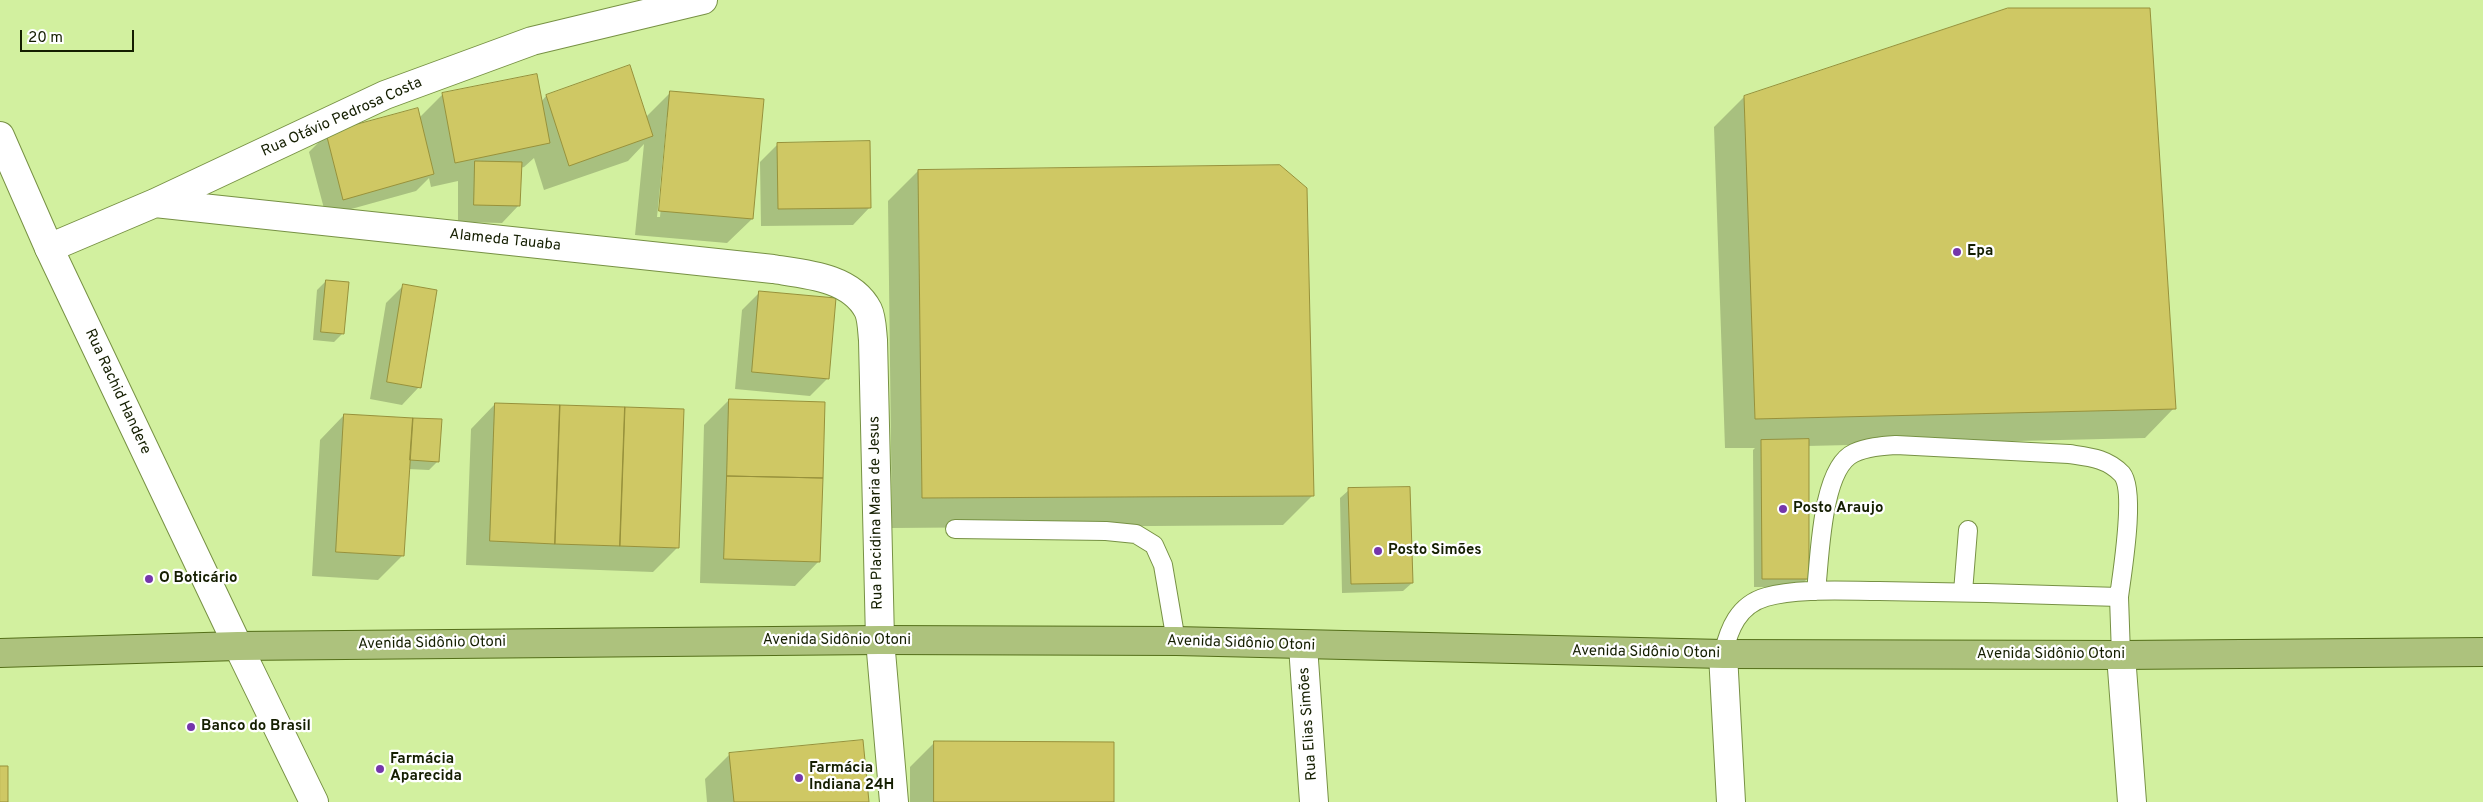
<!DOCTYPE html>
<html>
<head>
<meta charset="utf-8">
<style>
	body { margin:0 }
	#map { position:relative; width:2483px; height:802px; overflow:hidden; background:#d2f09f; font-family:Overpass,sans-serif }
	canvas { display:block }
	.scale { position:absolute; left:20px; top:30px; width:114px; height:22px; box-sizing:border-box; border:2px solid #141e00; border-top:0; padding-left:6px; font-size:15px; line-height:18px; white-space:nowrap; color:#141e00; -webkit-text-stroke:4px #fff; paint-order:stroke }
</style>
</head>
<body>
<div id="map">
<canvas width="2483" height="802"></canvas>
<div class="scale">20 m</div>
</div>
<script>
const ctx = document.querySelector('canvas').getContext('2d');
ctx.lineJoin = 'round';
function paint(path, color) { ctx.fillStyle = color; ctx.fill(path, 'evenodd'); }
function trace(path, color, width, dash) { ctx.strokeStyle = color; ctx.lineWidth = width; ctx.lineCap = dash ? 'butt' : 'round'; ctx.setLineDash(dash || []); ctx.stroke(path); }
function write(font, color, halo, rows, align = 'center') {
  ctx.font = font + ' Overpass,sans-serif'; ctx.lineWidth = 4.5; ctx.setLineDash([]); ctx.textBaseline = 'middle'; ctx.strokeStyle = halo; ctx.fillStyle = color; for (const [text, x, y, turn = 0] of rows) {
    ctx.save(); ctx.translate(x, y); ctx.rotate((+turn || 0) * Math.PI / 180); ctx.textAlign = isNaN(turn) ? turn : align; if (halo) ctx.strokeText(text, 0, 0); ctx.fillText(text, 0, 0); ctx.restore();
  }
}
paint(new Path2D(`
	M 671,92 L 752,219 L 727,243 L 635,235 L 644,144 L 628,161 L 544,190 L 534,158 L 524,167 L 520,168 L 519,205 L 502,223 L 458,222 L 458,181 L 431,187 L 429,178 L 416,191 L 326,216 L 309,152 L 327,134 L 419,118 L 442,95 L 541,102 L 546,96 L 646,117 ZM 667,117 L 669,117 L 660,217 L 657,217 Z
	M 1744,97 L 2174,408 L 2145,438 L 1807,446 L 1808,578 L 1799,587 L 1754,587 L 1753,450 L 1755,448 L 1725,448 L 1714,127 Z
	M 777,145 L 870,207 L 853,225 L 761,226 L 760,162 Z
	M 918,171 L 1313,495 L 1283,525 L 892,528 L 888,201 Z
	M 326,281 L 343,333 L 334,342 L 313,340 L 317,290 Z
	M 403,286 L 419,387 L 402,405 L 370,399 L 386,303 Z
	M 760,292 L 828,378 L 810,396 L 735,389 L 742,310 Z
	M 729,400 L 819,561 L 795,586 L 700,583 L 704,425 Z
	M 495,404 L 678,547 L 653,572 L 466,565 L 471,429 Z
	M 344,415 L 438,461 L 429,470 L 408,469 L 403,555 L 378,580 L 312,576 L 320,440 Z
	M 1349,490 L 1412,583 L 1403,591 L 1342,593 L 1340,498 Z
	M 935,742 L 1112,802 L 910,802 L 910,767 Z
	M 730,754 L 868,802 L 707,802 L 705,779 Z`), '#0003');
const building = new Path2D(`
	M 2008,8 L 2150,8 L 2176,409 L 1755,419 L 1744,96 Z
	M 630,65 L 653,136 L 569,166 L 546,95 Z
	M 537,74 L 550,143 L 455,163 L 442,93 Z
	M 670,91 L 764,99 L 753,219 L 659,211 Z
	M 418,108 L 434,174 L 343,200 L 326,133 Z
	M 870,141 L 871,208 L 778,209 L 777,143 Z
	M 475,161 L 522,162 L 520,206 L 474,205 Z
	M 1280,165 L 1307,188 L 1314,496 L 922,498 L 918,170 Z
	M 326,280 L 349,282 L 344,334 L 321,332 Z
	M 403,284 L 437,290 L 421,388 L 387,382 Z
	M 759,291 L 836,298 L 829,379 L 752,372 Z
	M 729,399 L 825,402 L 823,478 L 727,476 Z
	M 495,403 L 560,405 L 555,544 L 490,541 Z
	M 560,405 L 625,407 L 620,546 L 555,544 Z
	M 625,407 L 684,409 L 679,548 L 620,546 Z
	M 344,414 L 413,418 L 404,556 L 336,552 Z
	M 413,418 L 442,419 L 439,462 L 410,460 Z
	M 1809,439 L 1809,579 L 1762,579 L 1761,440 Z
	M 727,476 L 823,478 L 820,562 L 724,559 Z
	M 1410,487 L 1413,583 L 1351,584 L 1348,488 Z
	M 863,740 L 869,802 L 734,802 L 729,753 Z
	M 934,741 L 1114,742 L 1114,802 L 934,802 Z
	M 0,766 L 8,766 L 8,802 L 0,802 Z`);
paint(building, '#cfc864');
trace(building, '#97913b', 1);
const service = new Path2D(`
	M 955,529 L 1106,531 L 1136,534 L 1154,545 L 1163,565 L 1176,641
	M 1816,591 C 1820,558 1821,468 1854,453 C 1867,447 1882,446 1896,445 L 2069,454 C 2089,457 2107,458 2122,474 C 2136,491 2122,573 2119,597
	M 1963,592 L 1968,530
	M 1723,654 C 1729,629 1738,605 1766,597 C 1797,588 1846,591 1879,591 C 1959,592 2039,594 2119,597 L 2121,655`);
const minor = new Path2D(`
	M 155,203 L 773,269 C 805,274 851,277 868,310 C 872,318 872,331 873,340 L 880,640 L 894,802
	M 49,248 L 155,203 L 385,95 L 532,41 L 703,0
	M 238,646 L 314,802
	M 1303,646 L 1314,802
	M 2121,655 L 2132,802`);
const tertiary = new Path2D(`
	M 0,136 L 49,248 L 238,646`);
const secondary = new Path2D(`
	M 1723,654 L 1731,802`);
const primary = new Path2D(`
	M 0,653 L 238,646 L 880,640 L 1176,641 L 1723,654 L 2121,655 L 2483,652`);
trace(service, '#779144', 20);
trace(minor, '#779144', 30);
trace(tertiary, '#779144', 30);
trace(secondary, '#779144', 30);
trace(primary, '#546f19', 30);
trace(service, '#fff', 18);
trace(minor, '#fff', 28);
trace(tertiary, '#fff', 28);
trace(secondary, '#fff', 28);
trace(primary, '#adc27d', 28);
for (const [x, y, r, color] of [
	[1957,252,5,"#7536ab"],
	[1783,509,5,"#7536ab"],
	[1378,551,5,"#7536ab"],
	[149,579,5,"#7536ab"],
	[191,727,5,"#7536ab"],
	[380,769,5,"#7536ab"],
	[799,778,5,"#7536ab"]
]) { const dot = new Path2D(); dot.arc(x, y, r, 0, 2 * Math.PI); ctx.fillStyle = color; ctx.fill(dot); trace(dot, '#fff', 2); }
write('15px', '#141e00', '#fff', [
	["Rua Otávio Pedrosa Costa",342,118,-24],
	["Alameda Tauaba",505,241,6],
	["Rua Rachid Handere",117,392,65],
	["Rua Placidina Maria de Jesus",877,513,-91],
	["Avenida Sidônio Otoni",837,641],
	["Avenida Sidônio Otoni",432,644,-1],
	["Avenida Sidônio Otoni",1241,644,2],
	["Avenida Sidônio Otoni",1646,653,1],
	["Avenida Sidônio Otoni",2051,655],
	["Rua Elias Simões",1309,724,-94]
]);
write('bold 15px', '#141e00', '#fff', [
	["Epa",1967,252],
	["Posto Araujo",1793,509],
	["Posto Simões",1388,551],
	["O Boticário",159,579],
	["Banco do Brasil",201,727],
	["Farmácia",390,760],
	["Aparecida",390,777],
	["Farmácia",809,769],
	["Indiana 24H",809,786]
], 'left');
</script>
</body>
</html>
